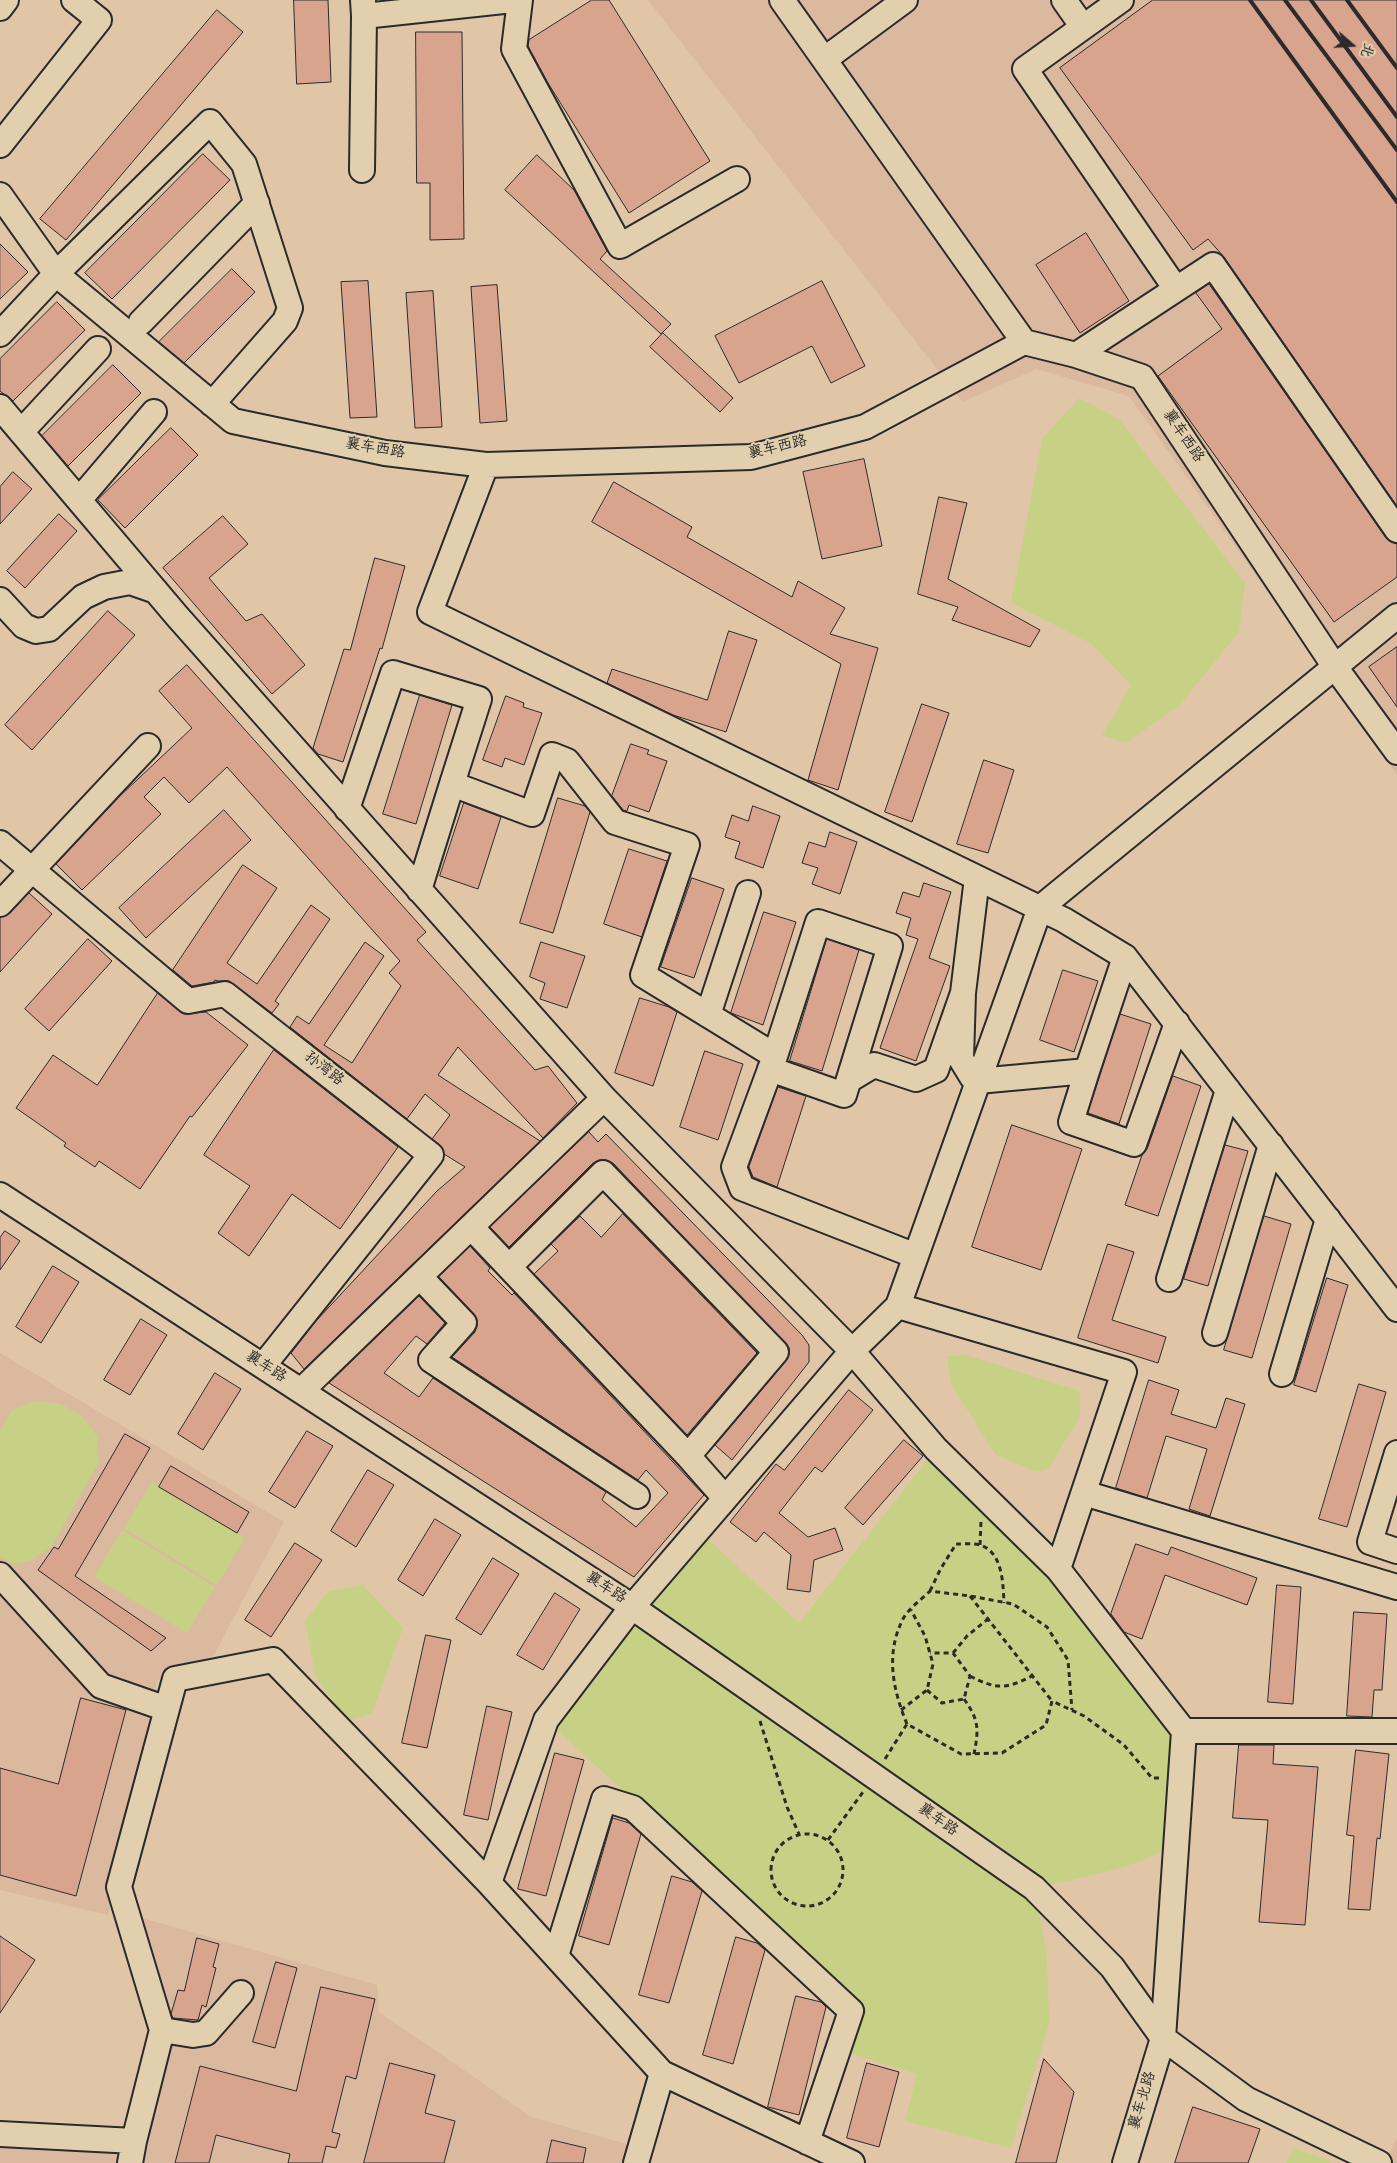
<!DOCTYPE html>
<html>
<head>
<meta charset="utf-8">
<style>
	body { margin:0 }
	#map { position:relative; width:1397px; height:2163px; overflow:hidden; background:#e0c6a7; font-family:Dekko,"LXGW WenKai TC",sans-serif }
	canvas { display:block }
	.north { position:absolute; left:1327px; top:20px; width:50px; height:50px; -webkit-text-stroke:4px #e2cfad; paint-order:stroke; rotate:109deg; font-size:14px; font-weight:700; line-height:20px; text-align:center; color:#2b2b2b }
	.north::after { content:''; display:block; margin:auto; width:18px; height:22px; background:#2b2b2b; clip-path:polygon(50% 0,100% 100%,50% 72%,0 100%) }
</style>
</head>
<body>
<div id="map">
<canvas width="1397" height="2163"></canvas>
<div class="north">北</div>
</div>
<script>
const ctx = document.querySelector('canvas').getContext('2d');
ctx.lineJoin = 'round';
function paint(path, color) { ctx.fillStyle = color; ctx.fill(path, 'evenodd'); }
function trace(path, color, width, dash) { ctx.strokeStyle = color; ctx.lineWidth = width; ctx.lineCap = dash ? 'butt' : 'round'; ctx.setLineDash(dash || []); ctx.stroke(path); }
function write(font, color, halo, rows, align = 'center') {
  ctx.font = font + ' Dekko,"LXGW WenKai TC",sans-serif'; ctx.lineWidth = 4; ctx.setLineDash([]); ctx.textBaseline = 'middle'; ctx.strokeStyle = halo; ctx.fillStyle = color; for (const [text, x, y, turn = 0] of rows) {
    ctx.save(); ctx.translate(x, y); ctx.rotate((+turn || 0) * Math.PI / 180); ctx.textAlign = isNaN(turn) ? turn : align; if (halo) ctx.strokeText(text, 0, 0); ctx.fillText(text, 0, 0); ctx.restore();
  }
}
paint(new Path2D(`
	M 648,0 L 1397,0 L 1397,775 L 1129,396 L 1036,369 L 963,402 Z
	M 0,1353 L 284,1522 L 214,1655 L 157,1681 L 108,1915 L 0,1890 Z
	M 128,1914 L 377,1985 L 379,2012 L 532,2117 L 641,2148 L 636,2163 L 0,2163 L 0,2134 L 134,2141 L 162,2030 Z
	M 1397,2139 L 1397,2163 L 1384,2163 Z`), '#dab99e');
paint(new Path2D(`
	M 1079,398 L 1119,419 L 1245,583 L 1239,632 L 1179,706 L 1126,743 L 1102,735 L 1131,685 L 1092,644 L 1011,603 L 1042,439 Z
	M 966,1355 L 1080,1391 L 1080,1416 L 1049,1468 L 1037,1472 L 995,1454 L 951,1384 L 947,1356 Z
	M 35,1401 L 61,1404 L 82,1416 L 97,1436 L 99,1462 L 52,1546 L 30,1561 L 14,1564 L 0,1557 L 0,1430 L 12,1410 Z
	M 936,1449 L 1058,1569 L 1184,1731 L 1176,1844 C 1133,1870 1083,1877 1034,1888 L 1047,1954 L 1049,2024 L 1011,2148 L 905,2121 L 917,2074 L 849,2053 L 857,2005 L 546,1720 L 698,1530 L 799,1623 Z
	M 152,1482 L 245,1538 L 217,1585 L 124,1528 Z
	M 122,1530 L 215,1587 L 187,1633 L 94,1577 Z
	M 363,1585 L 403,1628 L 372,1713 L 347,1721 L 316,1677 L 305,1620 L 329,1591 Z
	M 1294,2148 L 1328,2160 L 1332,2163 L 1286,2163 Z`), '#c6d185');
const building = new Path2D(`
	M 294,0 L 328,0 L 331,82 L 297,84 Z
	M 592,0 L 609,0 L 710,161 L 629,213 L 548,83 L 528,46 L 529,40 Z
	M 1153,0 L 1397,0 L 1397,506 L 1224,257 L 1208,239 L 1193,250 L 1060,68 Z
	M 217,10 L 243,32 L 66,240 L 40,219 Z
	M 416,32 L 462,32 L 464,239 L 430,240 L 430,183 L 417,183 Z
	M 203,154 L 230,180 L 112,299 L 85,273 Z
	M 537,155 L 574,190 L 607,251 L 600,259 L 671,324 L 661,334 L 505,190 Z
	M 1086,233 L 1129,301 L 1080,333 L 1036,265 Z
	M 0,244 L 28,272 L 0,299 Z
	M 232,269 L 255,292 L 184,363 L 159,342 Z
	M 368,281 L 377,417 L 350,418 L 341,282 Z
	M 822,281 L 865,366 L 831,383 L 812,346 L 739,383 L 715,336 Z
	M 1209,284 L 1386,538 L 1391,542 L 1397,544 L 1397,577 L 1334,622 L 1158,376 L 1222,329 L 1196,293 Z
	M 497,285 L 507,421 L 480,423 L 471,287 Z
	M 433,291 L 442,427 L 415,428 L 406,293 Z
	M 57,302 L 85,330 L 13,401 L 0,391 L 0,359 Z
	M 663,333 L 733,398 L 720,412 L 650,347 Z
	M 113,365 L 141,393 L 68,466 L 42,436 Z
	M 171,428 L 198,455 L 125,528 L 98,500 Z
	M 864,459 L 882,546 L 822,559 L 803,472 Z
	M 13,472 L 32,489 L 0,524 L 0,487 Z
	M 614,482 L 692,527 L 687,537 L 792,597 L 798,581 L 845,608 L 830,634 L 878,648 L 838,790 L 808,780 L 841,664 L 592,522 Z
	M 939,497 L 967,503 L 948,579 L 1040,630 L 1030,647 L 952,620 L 958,607 L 918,594 Z
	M 59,514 L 77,531 L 25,588 L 7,571 Z
	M 223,516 L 248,544 L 209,578 L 246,621 L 262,614 L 305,665 L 272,694 L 163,568 Z
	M 375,558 L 405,566 L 382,649 L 380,648 L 343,762 L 318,754 L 313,748 L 344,649 L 350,650 Z
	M 108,611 L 135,635 L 32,750 L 5,725 Z
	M 729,631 L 757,640 L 726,732 L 673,715 L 607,683 L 612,669 L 707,700 Z
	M 1397,647 L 1397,707 L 1369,667 Z
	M 187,665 L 426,932 L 417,940 L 535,1070 L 548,1066 L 577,1103 L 543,1138 L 458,1047 L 438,1075 L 540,1141 L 304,1369 L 291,1353 L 316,1321 L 437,1191 L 465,1167 L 444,1154 L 440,1145 L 432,1139 L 450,1115 L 425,1094 L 407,1119 L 290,1027 L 297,1016 L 309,1024 L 365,942 L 384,956 L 324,1045 L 352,1063 L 401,986 L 389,973 L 400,961 L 227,767 L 189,803 L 164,777 L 144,797 L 161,814 L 82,890 L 56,864 L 120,796 L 192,728 L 159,691 Z
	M 420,695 L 452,705 L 416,824 L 383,814 Z
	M 506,696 L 524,703 L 523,707 L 542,713 L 524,765 L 505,758 L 502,767 L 483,760 Z
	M 922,704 L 949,713 L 912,822 L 885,812 Z
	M 631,744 L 649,750 L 647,754 L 667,761 L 649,812 L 629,805 L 627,811 L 623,810 L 612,796 Z
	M 984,760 L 1014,770 L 988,853 L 957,844 Z
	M 558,798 L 585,806 L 590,812 L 553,933 L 520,923 Z
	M 464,803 L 501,817 L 478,889 L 440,876 Z
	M 753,806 L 780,816 L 763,868 L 735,858 L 740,842 L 725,837 L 732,815 L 748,821 Z
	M 224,810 L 251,840 L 146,938 L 119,908 Z
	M 830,832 L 857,842 L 840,894 L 812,884 L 818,868 L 802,863 L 809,842 L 825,847 Z
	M 629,849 L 667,861 L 642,937 L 604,924 Z
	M 243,865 L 277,888 L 227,963 L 257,984 L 311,905 L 330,919 L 275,1001 L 279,1004 L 272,1013 L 229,981 L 218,981 L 215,980 L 214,982 L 192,986 L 173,970 Z
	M 692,878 L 724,889 L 694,978 L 661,967 Z
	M 924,883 L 951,892 L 929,958 L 950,966 L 916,1061 L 880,1048 L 918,939 L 906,935 L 911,918 L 896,913 L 903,892 L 919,897 Z
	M 29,893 L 52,914 L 0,972 L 0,917 L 10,913 Z
	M 764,912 L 796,922 L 763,1025 L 731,1013 Z
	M 88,939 L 112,961 L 49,1031 L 25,1009 Z
	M 827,939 L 859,950 L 822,1071 L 790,1061 Z
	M 541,942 L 585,956 L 567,1008 L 540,999 L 545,983 L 530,977 Z
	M 1063,970 L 1098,981 L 1074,1052 L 1040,1040 Z
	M 158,993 L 184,1014 L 206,1012 L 248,1045 L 192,1117 L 190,1116 L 140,1189 L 99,1161 L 95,1167 L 64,1146 L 66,1143 L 16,1108 L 53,1055 L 97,1085 Z
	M 640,998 L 669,1007 L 677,1012 L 653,1086 L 615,1073 Z
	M 1120,1014 L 1151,1024 L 1119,1124 L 1088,1113 Z
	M 274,1050 L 398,1147 L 340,1229 L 292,1194 L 249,1256 L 218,1233 L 250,1186 L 204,1155 Z
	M 705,1051 L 743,1064 L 718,1140 L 680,1127 Z
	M 1173,1076 L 1201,1086 L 1158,1216 L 1125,1205 L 1142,1155 L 1147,1149 Z
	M 778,1087 L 806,1096 L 777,1187 L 753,1177 L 749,1167 Z
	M 1012,1125 L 1082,1149 L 1041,1270 L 972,1247 Z
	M 589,1132 L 598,1142 L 606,1134 L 802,1335 L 809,1345 L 809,1362 L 732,1460 L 715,1445 L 786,1361 L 789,1354 L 789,1348 L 613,1163 L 606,1160 L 599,1160 L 593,1163 L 509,1247 L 490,1227 Z
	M 1225,1145 L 1248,1151 L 1208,1286 L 1184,1279 Z
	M 623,1214 L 757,1353 L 687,1435 L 534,1274 L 558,1251 L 551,1244 L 580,1216 L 601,1237 Z
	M 1264,1216 L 1291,1224 L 1252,1358 L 1224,1350 Z
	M 5,1231 L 20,1241 L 0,1270 L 0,1238 Z
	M 1108,1244 L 1134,1252 L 1112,1320 L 1166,1337 L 1158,1363 L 1078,1338 Z
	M 470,1246 L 490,1268 L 488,1271 L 512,1295 L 514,1293 L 704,1495 L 634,1577 L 329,1383 L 419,1296 L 445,1323 L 427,1344 L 416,1336 L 384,1373 L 419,1397 L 433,1378 L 606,1492 L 602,1500 L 636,1527 L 668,1493 L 646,1470 L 638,1480 L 452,1357 L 475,1332 L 477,1320 L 474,1314 L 439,1277 Z
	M 53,1266 L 79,1282 L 41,1343 L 16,1327 Z
	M 1327,1278 L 1348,1285 L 1316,1392 L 1294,1385 Z
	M 141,1319 L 167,1335 L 130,1395 L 104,1380 Z
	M 215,1373 L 241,1389 L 203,1450 L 178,1434 Z
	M 1149,1380 L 1179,1390 L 1171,1414 L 1216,1428 L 1226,1398 L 1245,1404 L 1210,1516 L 1189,1509 L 1207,1449 L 1166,1436 L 1147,1498 L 1116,1488 Z
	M 1359,1384 L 1386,1392 L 1347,1527 L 1319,1519 Z
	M 849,1390 L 873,1410 L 822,1472 L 815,1467 L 779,1513 L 808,1537 L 835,1528 L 843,1550 L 814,1560 L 810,1592 L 787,1589 L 791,1555 L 764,1532 L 756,1542 L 730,1522 L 776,1464 L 784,1470 Z
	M 307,1431 L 333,1446 L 295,1508 L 269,1492 Z
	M 125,1434 L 150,1448 L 75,1576 L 166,1638 L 151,1651 L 38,1570 L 54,1547 L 58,1549 Z
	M 904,1440 L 923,1456 L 863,1525 L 845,1508 Z
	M 171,1466 L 249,1512 L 237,1533 L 159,1487 Z
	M 368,1470 L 394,1485 L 356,1547 L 331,1531 Z
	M 435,1519 L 461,1535 L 423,1596 L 398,1580 Z
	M 295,1543 L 322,1560 L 271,1637 L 245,1620 Z
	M 1136,1544 L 1168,1555 L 1171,1547 L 1257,1578 L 1247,1605 L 1165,1575 L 1142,1639 L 1124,1632 L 1111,1614 Z
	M 493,1558 L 519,1574 L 481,1635 L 456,1619 Z
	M 1277,1585 L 1301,1587 L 1293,1704 L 1268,1702 Z
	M 555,1593 L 580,1609 L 543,1670 L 517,1655 Z
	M 1354,1612 L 1387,1614 L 1382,1690 L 1374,1690 L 1372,1717 L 1347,1716 Z
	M 426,1635 L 451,1640 L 427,1748 L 402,1743 Z
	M 81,1698 L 126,1710 L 76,1896 L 0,1875 L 0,1768 L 58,1784 Z
	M 487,1706 L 512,1712 L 488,1820 L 464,1815 Z
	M 1239,1745 L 1274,1745 L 1273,1764 L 1318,1767 L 1305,1925 L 1259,1922 L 1268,1820 L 1233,1818 Z
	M 1356,1750 L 1389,1754 L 1380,1839 L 1377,1838 L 1370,1910 L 1348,1909 L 1354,1836 L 1347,1835 Z
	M 555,1753 L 584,1760 L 546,1896 L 518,1889 Z
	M 613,1818 L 629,1823 L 641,1834 L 609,1945 L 579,1936 Z
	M 672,1876 L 692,1882 L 702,1891 L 669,2003 L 639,1995 Z
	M 0,1936 L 35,1960 L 0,2013 Z
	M 736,1937 L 757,1943 L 765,1950 L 733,2064 L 703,2055 Z
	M 197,1938 L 219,1944 L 213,1967 L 216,1968 L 206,2007 L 202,2005 L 198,2020 L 173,2018 L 171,2014 L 178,1990 L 184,1991 Z
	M 276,1962 L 297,1968 L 275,2048 L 253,2042 Z
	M 321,1987 L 375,1999 L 356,2079 L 346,2076 L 332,2132 L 340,2134 L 336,2148 L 326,2146 L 322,2163 L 288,2163 L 290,2154 L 216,2135 L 209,2163 L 175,2163 L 200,2066 L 296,2091 Z
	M 796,1996 L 821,2002 L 826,2007 L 799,2115 L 768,2107 Z
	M 1044,2059 L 1074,2092 L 1056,2163 L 1016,2163 Z
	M 390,2063 L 435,2075 L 425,2113 L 455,2121 L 444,2163 L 364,2163 Z
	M 867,2063 L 899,2072 L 879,2147 L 847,2138 Z
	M 1193,2107 L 1260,2129 L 1248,2163 L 1175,2163 Z
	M 552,2140 L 586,2148 L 583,2163 L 547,2163 Z`);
paint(building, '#d9a48e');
trace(building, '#2b2b2b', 1);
const minor = new Path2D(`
	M 363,0 L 364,16 L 513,0
	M 520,0 L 514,49 L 620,246 L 737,179
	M 782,0 L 1024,342
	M 1064,0 L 1083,27
	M 1121,0 L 1025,69 L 1176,289
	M 0,8 L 6,0
	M 825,59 L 905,0
	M 0,145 L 99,20 L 74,0
	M 362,170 L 364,16
	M 0,195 L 56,274 L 233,421 L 385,453 L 486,465 L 751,457 L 865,427 L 1024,342 L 1076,355 L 1142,377 L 1335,667 L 1397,752
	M 141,322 L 257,203
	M 0,334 L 56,274 L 210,122 L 244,164 L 290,308 L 285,321 L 212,404
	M 1076,355 L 1213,265 L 1397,530
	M 0,407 L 177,616 L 604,1098 L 852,1351 L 936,1449 L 1058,1569 L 1184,1731 L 1163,2038 L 1125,2163
	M 21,432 L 98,349
	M 486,465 L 430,612 L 1064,920 L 1125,957 L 1397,1309
	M 79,500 L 154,412
	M 0,600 L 24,626 L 36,631 L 49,629 L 83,597 L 104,587 L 130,582 L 156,591
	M 347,809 L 393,673 L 479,699 L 452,784 L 532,814 L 552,755 L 567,761 L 615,822 L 687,845 L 643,975 L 775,1056 L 734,1167 L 742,1188 L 916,1256
	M 0,843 L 188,1001 L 225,994 L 431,1155 L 263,1366
	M 419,890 L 452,784
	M 0,904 L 148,746
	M 963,993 L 961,1059 L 972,1077 L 978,1081 L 1087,1071 L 1125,957
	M 708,1015 L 748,893
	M 770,1069 L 844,1095 L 890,946 L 818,922 L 775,1056
	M 1087,1071 L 1071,1122 L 1134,1144 L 1177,1023
	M 849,1080 L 874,1065 L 916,1079 L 936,1070 L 963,993 L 977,878
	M 0,1195 L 622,1600 L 1034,1888 L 1112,1967 L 1163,2038 L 1246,2099 L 1379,2163
	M 471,1227 L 688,1456 L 725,1498
	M 510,1266 L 603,1173 L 776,1352 L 688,1456
	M 420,1277 L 464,1323 L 431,1360 L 637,1496
	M 1169,1279 L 1228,1090
	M 898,1306 L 1124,1372 L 1058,1569
	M 1215,1333 L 1271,1145
	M 1282,1374 L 1328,1219
	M 301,1391 L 604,1098
	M 1397,1453 L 1370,1542 L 1397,1551
	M 1084,1493 L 1397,1587
	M 0,1575 L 101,1686 L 167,1709
	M 1184,1731 L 1397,1731
	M 556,1956 L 604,1799 L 633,1808 L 851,2011 L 807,2142
	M 162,2030 L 193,2035 L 206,2033 L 241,1993
	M 0,2134 L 134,2141 L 162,2030 L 119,1887 L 175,1679 L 273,1660 L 489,1883
	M 130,2163 L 134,2141
	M 636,2163 L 662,2073
	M 852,2163 L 662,2073 L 489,1883 L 546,1720 L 632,1607 L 852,1351 L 898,1306 L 1040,908 L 1397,616`);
trace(minor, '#2b2b2b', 28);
trace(new Path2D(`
	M 980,1545 L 981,1521
	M 930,1591 L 940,1570 L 956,1544 C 963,1544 973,1543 980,1545 C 1003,1552 1003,1584 1004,1603
	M 970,1596 L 1052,1701
	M 953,1653 L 967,1636 L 988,1619
	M 970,1676 C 997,1690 1006,1689 1032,1676
	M 927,1690 L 942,1703 L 964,1699 L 970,1676 L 953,1653 L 930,1653
	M 964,1699 C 979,1720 979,1729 974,1754
	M 901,1710 L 927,1690 L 933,1664 L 925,1636 L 911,1610
	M 760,1721 L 787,1807 L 799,1834
	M 907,1724 C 893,1690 885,1654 903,1619 C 908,1609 922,1599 930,1591 L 970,1596 L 1013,1604 L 1047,1627 L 1068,1660 L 1072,1710
	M 885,1759 L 907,1724 L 961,1754 L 1002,1753 L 1046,1725 L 1052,1701 L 1084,1716 L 1124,1745 L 1152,1778 L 1160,1778
	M771 1870a36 36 0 1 1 72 0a36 36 0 1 1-72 0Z
	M 828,1840 L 863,1792`), '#2b2b2b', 3, [5, 4]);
trace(minor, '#e2cfad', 24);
trace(new Path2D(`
	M 1250,0 L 1397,202
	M 1285,0 L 1397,150
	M 1311,0 L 1397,117
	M 1347,0 L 1397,68`), '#2b2b2b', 4);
write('15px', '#2b2b2b', '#e2cfad', [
	["襄车西路",1182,437,56],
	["襄车西路",778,449,-13],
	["襄车西路",375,450,10],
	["孙湾路",323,1070,38],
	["襄车路",265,1368,33],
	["襄车路",605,1589,33],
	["襄车路",937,1821,35],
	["襄车北路",1144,2101,-73]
]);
</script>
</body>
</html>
